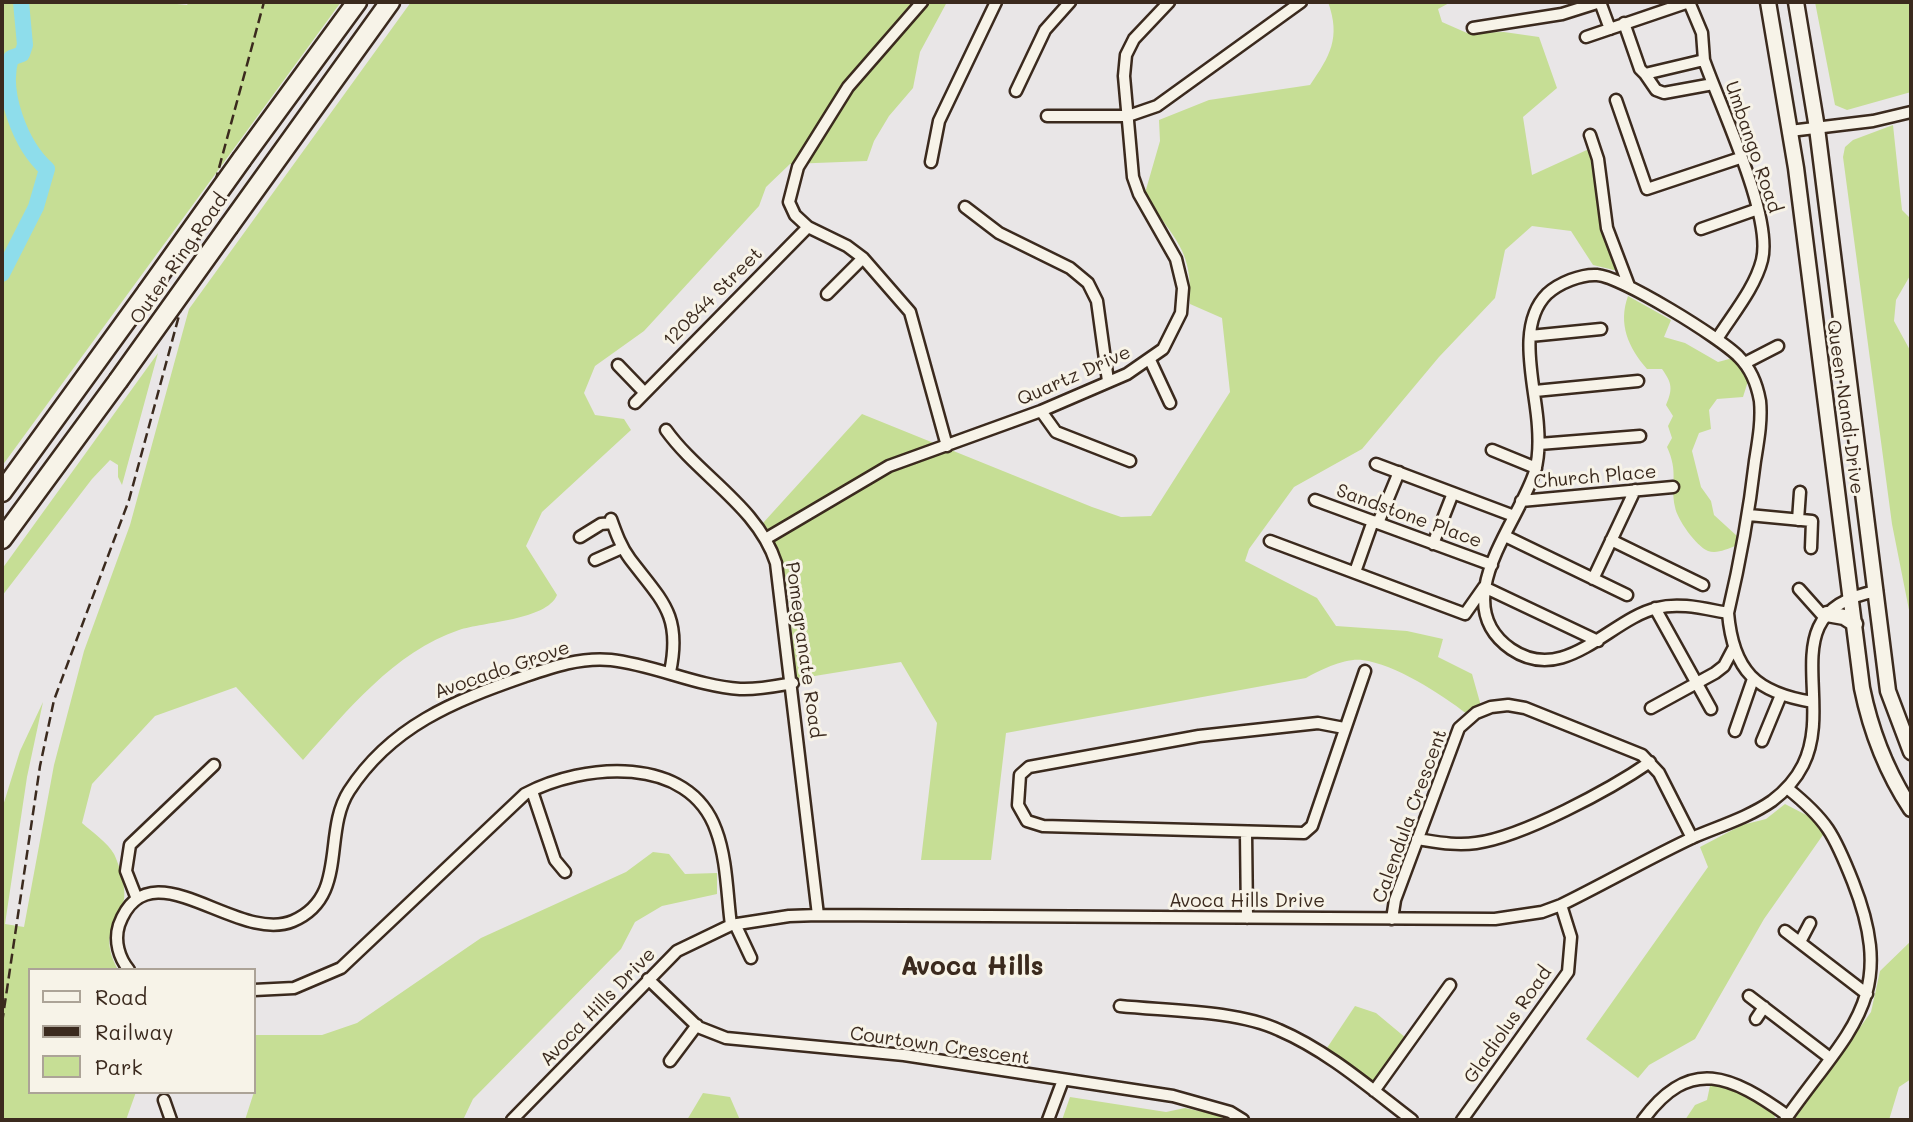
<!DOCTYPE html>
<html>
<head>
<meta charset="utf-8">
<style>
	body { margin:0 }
	#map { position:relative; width:1913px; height:1122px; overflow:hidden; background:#e9e6e7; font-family:Mali,sans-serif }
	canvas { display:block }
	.frame { position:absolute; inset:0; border:4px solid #3b2a1e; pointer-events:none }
	.legend { position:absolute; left:28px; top:968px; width:228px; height:126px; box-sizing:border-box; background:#f7f3e8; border:2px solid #aca397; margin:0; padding:9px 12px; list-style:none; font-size:21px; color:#3b2a1e }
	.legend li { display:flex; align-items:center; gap:14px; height:35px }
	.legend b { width:35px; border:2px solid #aca397 }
</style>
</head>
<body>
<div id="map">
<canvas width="1913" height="1122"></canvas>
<div class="frame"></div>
<ul class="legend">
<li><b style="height:9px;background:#f7f3e8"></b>Road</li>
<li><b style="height:9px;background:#3b2a1e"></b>Railway</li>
<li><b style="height:19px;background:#c6de95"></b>Park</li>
</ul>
</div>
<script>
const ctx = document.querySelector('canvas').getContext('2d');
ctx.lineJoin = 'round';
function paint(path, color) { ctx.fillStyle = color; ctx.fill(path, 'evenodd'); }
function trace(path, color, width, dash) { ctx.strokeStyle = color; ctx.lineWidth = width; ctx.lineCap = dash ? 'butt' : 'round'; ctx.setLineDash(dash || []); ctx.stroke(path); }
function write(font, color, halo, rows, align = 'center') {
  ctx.font = font + ' Mali,sans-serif'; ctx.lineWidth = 6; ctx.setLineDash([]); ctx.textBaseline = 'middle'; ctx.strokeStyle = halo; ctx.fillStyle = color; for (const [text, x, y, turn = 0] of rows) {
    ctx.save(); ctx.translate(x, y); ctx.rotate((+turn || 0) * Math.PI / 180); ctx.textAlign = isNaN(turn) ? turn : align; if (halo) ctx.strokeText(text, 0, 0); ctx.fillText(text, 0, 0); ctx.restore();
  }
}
paint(new Path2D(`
	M 2,2 L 157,2 L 187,5 L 189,2 L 341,2 L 2,466 Z
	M 411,2 L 947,2 L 920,52 L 913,88 L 889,116 L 874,141 L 867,161 L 790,164 L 766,187 L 759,206 L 644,331 L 595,366 L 584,393 L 595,415 L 624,419 L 631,430 L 542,512 L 526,546 L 557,595 C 547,620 483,622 459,630 C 395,651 346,712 303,760 L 236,687 L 155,716 L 92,784 L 82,823 C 92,832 108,843 114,854 C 119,864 128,892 123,903 C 111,929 102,940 118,970 L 30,970 L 30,1092 L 136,1092 L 126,1120 L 2,1120 L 2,809 L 20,751 L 43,702 L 27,777 L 5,924 L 24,927 L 54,765 L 84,651 L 130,525 L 189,309 Z
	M 1328,2 L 1451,2 L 1438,9 L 1442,22 L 1467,33 L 1504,32 L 1539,37 L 1557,88 L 1523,117 L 1532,175 L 1589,149 L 1598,173 L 1618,271 L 1593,265 L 1571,231 L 1532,226 L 1505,250 L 1495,298 L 1439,357 L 1362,449 L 1294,487 L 1249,549 L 1245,561 L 1317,598 L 1336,626 L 1407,631 L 1443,639 L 1438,657 L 1472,674 L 1481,706 L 1467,714 C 1441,694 1395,664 1362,660 C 1345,658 1320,670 1306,678 L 1006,733 L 991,860 L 921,860 L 937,723 L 901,662 L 796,679 C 791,634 792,559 763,523 L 862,414 L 1092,507 L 1121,517 L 1151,516 L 1230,392 L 1222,318 L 1190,304 C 1193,245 1171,239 1145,193 L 1160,141 L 1159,120 L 1209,100 L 1310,85 C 1330,56 1341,38 1328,2 Z
	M 1815,2 L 1911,2 L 1911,92 L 1847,110 L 1835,105 Z
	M 1893,125 L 1902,210 L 1911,219 L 1911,274 L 1896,300 L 1894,321 L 1911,352 L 1911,620 L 1892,524 L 1843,157 L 1845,147 L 1853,140 Z
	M 1628,296 L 1671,320 L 1664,337 L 1685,343 L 1718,362 L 1733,358 L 1749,378 L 1743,397 L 1717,399 L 1709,410 L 1711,429 L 1699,433 L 1692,451 L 1701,487 L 1711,501 L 1714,515 L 1737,536 L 1735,546 C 1727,549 1717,554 1708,551 C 1696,546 1677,519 1675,507 C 1670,483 1679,473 1667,447 L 1672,438 L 1668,426 L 1673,416 L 1666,405 C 1673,389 1672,383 1662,369 L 1647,369 C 1628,347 1618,324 1628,296 Z
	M 158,353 L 122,485 L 118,477 L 118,465 L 110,460 L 92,479 L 2,596 L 2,569 Z
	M 1785,804 L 1814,819 L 1825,832 L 1764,919 L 1695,1039 L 1649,1065 L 1638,1078 L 1586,1039 L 1708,867 L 1700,847 L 1742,825 L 1766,819 Z
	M 653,852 L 669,854 L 685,874 L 717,873 L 717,894 L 662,906 L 635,922 L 621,949 L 473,1099 L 463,1120 L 245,1120 L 254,1092 L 254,1035 L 322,1035 L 357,1023 L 481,938 L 626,872 Z
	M 1911,941 L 1911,1079 L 1899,1087 L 1889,1120 L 1794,1120 L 1871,1012 L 1880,971 Z
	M 1355,1006 L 1376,1013 L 1406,1038 L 1378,1078 L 1371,1081 L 1364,1080 L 1325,1051 Z
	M 1711,1081 L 1729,1084 L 1774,1110 L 1775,1119 L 1685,1120 L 1695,1105 L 1707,1100 Z
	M 703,1093 L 730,1097 L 740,1120 L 687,1120 Z
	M 1070,1097 L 1166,1112 L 1185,1108 L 1218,1115 L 1226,1120 L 1062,1120 Z`), '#c6de95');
trace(new Path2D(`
	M 2,274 L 36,207 L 47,169 C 21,146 0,92 11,58 L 22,54 L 25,45 L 21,2`), '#8eddeb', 16);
const minor = new Path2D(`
	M 922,2 L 848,87 L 798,167 L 789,202 L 795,215 L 808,227 L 847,246 L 863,258 L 910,312 L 947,446
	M 1600,2 L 1610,29
	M 1689,2 L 1702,33 L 1704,60 C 1720,106 1773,216 1762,260 C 1755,288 1732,315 1717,339
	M 1624,23 L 1640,69 L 1645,74 L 1704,60
	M 1473,28 L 1562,14 L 1600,2
	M 1586,37 L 1689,2
	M 1645,74 L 1656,90 L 1664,93 L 1713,84
	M 1016,91 L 1045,30 L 1070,2
	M 1616,100 L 1647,189 L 1740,158
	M 1047,116 L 1128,116 L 1157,106 L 1301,2
	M 1790,131 L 1873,121 L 1911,112
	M 1590,135 L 1598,159 L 1607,228 L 1629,286
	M 931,162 L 939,121 L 996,2
	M 965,207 L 999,233 L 1070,268 L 1088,283 L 1097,301 L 1108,381
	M 1701,229 L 1758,209
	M 827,294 L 863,258
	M 1530,336 L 1601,329
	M 1150,360 L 1170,403
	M 1745,363 L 1778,346
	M 618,365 L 644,392
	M 1535,391 L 1638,381
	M 635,403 L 808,227
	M 1041,411 L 1056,432 L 1130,461
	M 666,430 C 699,476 758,507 776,563 L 818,915
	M 1539,444 L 1640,436
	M 1492,450 L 1536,468
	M 1376,464 L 1514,516
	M 1315,500 L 1492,565
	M 1521,501 L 1673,487
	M 1749,515 L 1812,521 L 1811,548
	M 611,519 C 616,533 621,547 630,559 C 662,601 682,615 670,672
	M 1798,520 L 1800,492
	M 1378,523 L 1399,472
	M 1505,536 L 1627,595
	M 580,537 L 601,524 L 612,523
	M 767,538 L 889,466 L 1041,411 L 1127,374 L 1163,349 L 1181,313 L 1183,288 L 1176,259 L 1139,194 L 1133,177 L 1124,76 L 1126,55 L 1134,39 L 1169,2
	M 1611,540 L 1703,585
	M 1270,541 L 1465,614 L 1484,587 L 1598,641
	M 1433,544 L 1453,493
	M 595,560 L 622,548
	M 1355,572 L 1373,521
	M 1593,579 L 1635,490
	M 1799,589 L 1824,617
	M 1655,608 L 1711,709
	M 1728,613 C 1740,562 1749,513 1755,461 C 1758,442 1762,421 1760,401 C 1757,384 1751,369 1739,357 C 1721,338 1622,277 1597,275 C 1581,274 1559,283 1547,294 C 1515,326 1536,387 1538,427 C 1539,441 1539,457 1535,471 C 1519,523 1445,603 1511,649 C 1565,686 1610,619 1657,608 C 1680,602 1705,609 1728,613 C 1733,671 1756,693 1813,702
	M 1651,708 L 1715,673 L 1724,666 L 1733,649
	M 1344,728 L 1318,723 L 1199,736 L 1029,767 L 1020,775 L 1018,805 L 1027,821 L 1043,826 L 1304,833 L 1312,826 L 1365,671
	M 1735,731 L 1753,679
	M 1762,741 L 1781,695
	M 532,791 L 555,860 L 565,872
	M 1246,833 L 1247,918
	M 1417,839 C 1437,842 1456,846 1476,843 C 1522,837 1611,789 1650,762
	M 137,899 L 126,871 L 130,845 L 214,765
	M 1392,919 L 1395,900 L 1459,728 L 1476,713 L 1491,707 L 1508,705 L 1525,708 L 1642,755 L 1659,773 L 1692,838
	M 735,924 L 751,958
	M 1785,931 L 1867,994
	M 1800,942 L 1810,923
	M 129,970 C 119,958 114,941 119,925 C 149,843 237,945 293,921 C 349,897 322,833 349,791 C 391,726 454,701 523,677 C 552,667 580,657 611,660 C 655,665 696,686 740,689 C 757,690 776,686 793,683
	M 648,979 L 698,1027 L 726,1038 L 904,1055 L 1173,1096 L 1230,1112 L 1243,1120
	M 254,990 L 294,988 L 341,968 L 525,794 C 583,763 689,754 716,830 C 727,859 727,895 731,925
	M 1749,996 L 1830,1058
	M 1120,1006 C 1168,1011 1236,1010 1279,1030 C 1328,1051 1370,1088 1412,1120
	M 1756,1019 L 1764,1007
	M 670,1061 L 697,1025
	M 1374,1091 L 1450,985
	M 164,1100 L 171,1120
	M 512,1120 L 677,951 L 731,925 L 789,916 L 818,915 L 1495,919 L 1542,912 L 1561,905 C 1606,883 1649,858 1694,837 C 1720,826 1749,817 1772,801 C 1784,792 1796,779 1803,765 C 1836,699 1770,610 1877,591
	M 1048,1120 L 1063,1080
	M 1462,1120 L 1568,972 L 1571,937 L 1561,905
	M 1643,1120 C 1690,1055 1732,1076 1788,1116
	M 1785,1120 C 1848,1030 1899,999 1853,882 C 1834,834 1827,820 1787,788`);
const secondary = new Path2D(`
	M 1768,2 L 1796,168 L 1862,688 C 1871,732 1886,771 1911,809
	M 1796,2 L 1817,128 L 1888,691 L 1911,752
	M 1827,614 L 1844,617 L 1855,624`);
const motorway = new Path2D(`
	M 242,159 L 357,2
	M 229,226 L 390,2
	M 2,492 L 147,292
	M 2,539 L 118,381`);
trace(minor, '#3b2a1e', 15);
trace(secondary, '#3b2a1e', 19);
trace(motorway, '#3b2a1e', 23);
trace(minor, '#f7f3e8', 10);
trace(secondary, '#f7f3e8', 14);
trace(motorway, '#f7f3e8', 18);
trace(new Path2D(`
	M 2,1023 L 40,766 L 54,700 L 129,500 L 264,2`), '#3b2a1e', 2.5, [10, 5]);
const motorwayBridge = new Path2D(`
	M 147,292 L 242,159
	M 118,381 L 229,226`);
trace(motorwayBridge, '#3b2a1e', 23, []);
trace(motorwayBridge, '#f7f3e8', 18);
write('19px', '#3b2a1e', '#f7f3e8', [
	["Umbango Road",1753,147,71],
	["Outer Ring Road",179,259,-55],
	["120844 Street",713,297,-45],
	["Quartz Drive",1074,376,-24],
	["Queen Nandi Drive",1845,407,82],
	["Church Place",1595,477,-5],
	["Sandstone Place",1409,516,20],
	["Pomegranate Road",804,650,82],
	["Avocado Grove",502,670,-19],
	["Calendula Crescent",1410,816,-70],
	["Avoca Hills Drive",1247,901],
	["Avoca Hills Drive",598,1007,-46],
	["Gladiolus Road",1508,1025,-55],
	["Courtown Crescent",940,1046,8]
]);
write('bold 26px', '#3b2a1e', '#f7f3e8', [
	["Avoca Hills",972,967]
]);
</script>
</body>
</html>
